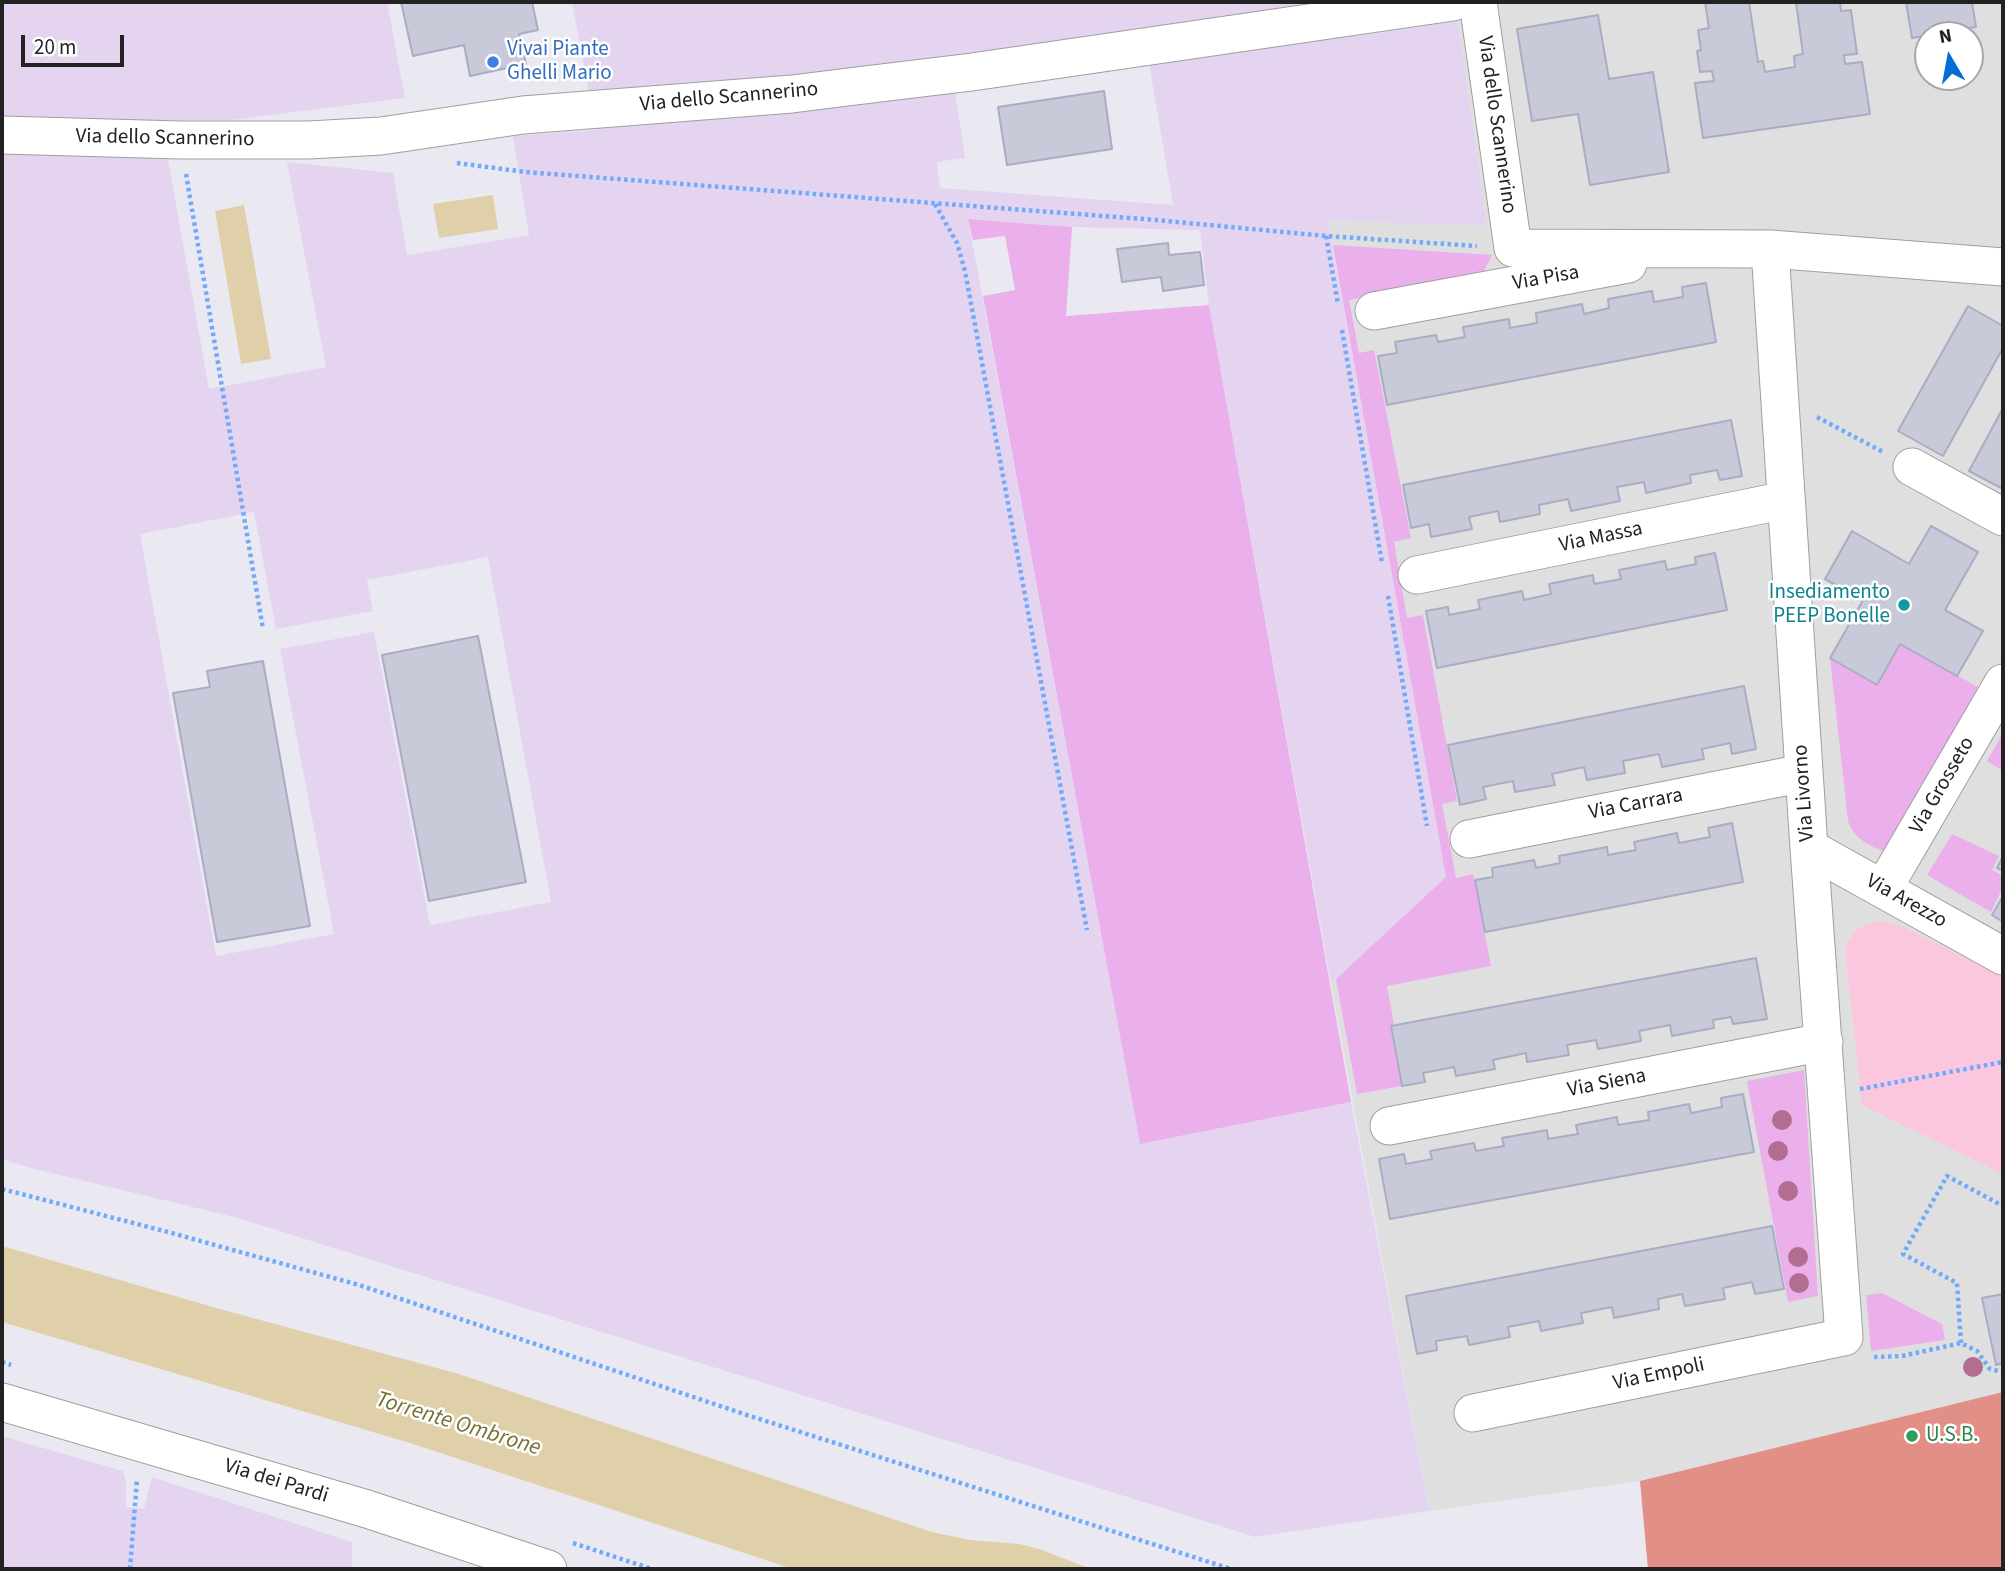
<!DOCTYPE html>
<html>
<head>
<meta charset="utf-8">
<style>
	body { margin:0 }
	#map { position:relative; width:2005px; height:1571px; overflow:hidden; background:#eae9f2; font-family:"Source Sans 3",sans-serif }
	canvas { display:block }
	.frame { position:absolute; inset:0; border:4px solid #222; pointer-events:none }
	.north { position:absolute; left:1914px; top:21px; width:70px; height:70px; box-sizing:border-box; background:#fff; border:2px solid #a7a7a7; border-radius:50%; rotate:350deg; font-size:19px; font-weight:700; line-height:28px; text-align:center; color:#222 }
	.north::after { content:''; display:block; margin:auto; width:24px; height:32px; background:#006ed4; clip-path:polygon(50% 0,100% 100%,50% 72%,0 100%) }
	.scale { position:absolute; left:21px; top:35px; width:103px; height:32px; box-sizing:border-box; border:4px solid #222; border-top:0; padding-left:9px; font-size:21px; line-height:24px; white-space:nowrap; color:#222; -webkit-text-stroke:5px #fff; paint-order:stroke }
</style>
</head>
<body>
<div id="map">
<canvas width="2005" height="1571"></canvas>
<div class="frame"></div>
<div class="north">N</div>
<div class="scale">20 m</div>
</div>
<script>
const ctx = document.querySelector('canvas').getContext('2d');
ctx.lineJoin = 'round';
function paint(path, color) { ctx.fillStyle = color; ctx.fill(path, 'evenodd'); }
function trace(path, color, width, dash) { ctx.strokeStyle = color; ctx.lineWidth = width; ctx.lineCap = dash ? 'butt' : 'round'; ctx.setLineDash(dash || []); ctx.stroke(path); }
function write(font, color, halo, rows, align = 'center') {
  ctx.font = font + ' "Source Sans 3",sans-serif'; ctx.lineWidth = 5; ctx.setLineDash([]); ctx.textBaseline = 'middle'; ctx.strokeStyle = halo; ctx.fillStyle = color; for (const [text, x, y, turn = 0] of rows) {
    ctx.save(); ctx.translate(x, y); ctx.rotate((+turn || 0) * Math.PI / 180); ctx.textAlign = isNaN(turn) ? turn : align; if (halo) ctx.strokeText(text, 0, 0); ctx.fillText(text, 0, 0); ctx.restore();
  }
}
paint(new Path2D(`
	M 1498,2 L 2003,2 L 2003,1392 L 1640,1481 L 1429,1511 L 1331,984 L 1446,877 L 1328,219 L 1487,226 L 1458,21 L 1500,14 ZM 1928,35 L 1970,35 L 1970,77 L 1928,77 Z`), '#dfdfe0');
paint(new Path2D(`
	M 2,2 L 387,2 L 405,98 L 231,120 L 161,120 L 209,389 L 326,367 L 287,162 L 393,173 L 407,255 L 529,235 L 513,136 L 596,130 L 572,2 L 1352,2 L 1358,36 L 1458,21 L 1487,226 L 1328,220 L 1446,877 L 1331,984 L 1209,305 L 1200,230 L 1072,227 L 968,219 L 1140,1144 L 1351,1102 L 1429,1511 L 1255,1537 L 238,1218 L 27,1167 L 2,1159 ZM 1143,28 L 1173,205 L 940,188 L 937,162 L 965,158 L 950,58 ZM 254,512 L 276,629 L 373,611 L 367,580 L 488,557 L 551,902 L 430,925 L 374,632 L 280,649 L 334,934 L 216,956 L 140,534 Z
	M 2,1436 L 123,1471 L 126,1482 L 126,1507 L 144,1509 L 152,1477 L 352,1542 L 352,1569 L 2,1569 Z`), '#e4d4f0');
paint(new Path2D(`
	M 968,219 L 1072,227 L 1066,316 L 1209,305 L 1351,1102 L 1140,1144 L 983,296 L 1015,290 L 1005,236 L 973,240 Z
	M 1333,245 L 1492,255 L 1483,273 L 1349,300 L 1359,353 L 1374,350 L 1411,538 L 1394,542 L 1407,618 L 1423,615 L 1457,801 L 1442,804 L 1456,878 L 1473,874 L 1491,966 L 1387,986 L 1394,1024 L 1390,1026 L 1401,1086 L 1357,1094 L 1336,979 L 1446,877 Z
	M 1900,644 L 1980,688 L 1886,852 C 1869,846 1854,839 1848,821 L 1830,658 L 1877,685 Z
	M 2003,733 L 2003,771 L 1987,761 Z
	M 1952,834 L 1999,856 L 1992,870 L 2003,876 L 2003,887 L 1991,912 L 1927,875 Z
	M 1804,1070 L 1818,1296 L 1788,1302 L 1747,1081 Z
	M 1882,1293 L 1942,1324 L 1945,1340 L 1871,1351 L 1866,1295 Z`), '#ebafec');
paint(new Path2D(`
	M 1877,921 L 1901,926 L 2003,976 L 2003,1174 L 1862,1105 L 1845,949 C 1851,932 1860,926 1877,921 Z`), '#fbc7de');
paint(new Path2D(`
	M 2003,1392 L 2003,1569 L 1648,1569 L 1640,1481 Z`), '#e18f87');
paint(new Path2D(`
	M 493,195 L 498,229 L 439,238 L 433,204 Z
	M 244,205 L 271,359 L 241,364 L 215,211 Z
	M 2,1246 L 220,1309 L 459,1374 L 932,1532 L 970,1540 L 1020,1544 L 1042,1550 L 1091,1569 L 793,1569 L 410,1443 L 2,1322 Z`), '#e0d0a9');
const building = new Path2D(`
	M 401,2 L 532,2 L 538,30 L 519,34 L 526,64 L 470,76 L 464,45 L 413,56 Z
	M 1705,2 L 1749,2 L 1758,62 L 1763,61 L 1765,72 L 1795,67 L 1794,56 L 1803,54 L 1796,2 L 1840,2 L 1841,11 L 1851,10 L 1857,54 L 1844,55 L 1845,64 L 1862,62 L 1870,114 L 1703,138 L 1695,83 L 1714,81 L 1712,71 L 1700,72 L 1697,51 L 1701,50 L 1698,30 L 1709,28 Z
	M 1906,2 L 1972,2 L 1976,27 L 1912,38 Z
	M 1598,15 L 1609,79 L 1653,72 L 1669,172 L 1590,185 L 1578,114 L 1532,121 L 1517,29 Z
	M 1104,91 L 1112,149 L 1007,165 L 998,107 Z
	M 1168,243 L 1169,255 L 1200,252 L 1204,285 L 1163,291 L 1161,277 L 1122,282 L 1117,249 Z
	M 1706,283 L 1716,342 L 1387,405 L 1378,356 L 1397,353 L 1395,342 L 1436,335 L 1438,342 L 1465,337 L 1463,327 L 1509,319 L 1510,328 L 1537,323 L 1536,313 L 1582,304 L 1584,314 L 1609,308 L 1608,299 L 1652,291 L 1654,302 L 1683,297 L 1682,287 Z
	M 1968,306 L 2003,326 L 2003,348 L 1943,456 L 1898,431 Z
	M 2003,408 L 2003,489 L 1969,471 Z
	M 1731,420 L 1742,476 L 1720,480 L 1717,470 L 1690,475 L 1691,483 L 1646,493 L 1644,482 L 1617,487 L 1620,501 L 1571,511 L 1568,499 L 1539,505 L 1540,514 L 1500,522 L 1498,511 L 1469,517 L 1472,529 L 1431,537 L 1429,524 L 1411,528 L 1403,485 Z
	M 1931,526 L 1978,552 L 1945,610 L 1983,631 L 1957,676 L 1900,644 L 1877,685 L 1830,658 L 1863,600 L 1825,579 L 1852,531 L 1909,564 Z
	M 1715,553 L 1727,610 L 1437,668 L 1426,611 L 1448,607 L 1449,615 L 1480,609 L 1478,600 L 1522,591 L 1524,600 L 1551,594 L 1549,584 L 1593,575 L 1594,584 L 1621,579 L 1619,570 L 1665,561 L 1667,570 L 1696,564 L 1695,557 Z
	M 478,636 L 526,882 L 429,901 L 382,655 Z
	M 263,661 L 310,926 L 217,942 L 173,693 L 210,687 L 207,671 Z
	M 1744,686 L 1756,749 L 1732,754 L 1730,743 L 1702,749 L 1704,759 L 1662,767 L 1659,754 L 1623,761 L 1625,773 L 1587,780 L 1584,767 L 1552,774 L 1555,785 L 1515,792 L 1513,781 L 1483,787 L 1486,799 L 1460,805 L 1448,745 Z
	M 1732,823 L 1743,882 L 1485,932 L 1475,880 L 1493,877 L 1492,868 L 1534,860 L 1536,868 L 1560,863 L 1559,856 L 1607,847 L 1608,855 L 1636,850 L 1634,842 L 1677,833 L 1679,843 L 1710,837 L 1708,828 Z
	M 2003,856 L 2003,871 L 1997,868 Z
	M 2003,896 L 2003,922 L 1992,915 Z
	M 1756,958 L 1767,1019 L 1733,1024 L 1731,1017 L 1713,1020 L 1714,1028 L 1672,1036 L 1670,1025 L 1639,1031 L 1641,1041 L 1598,1049 L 1596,1040 L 1567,1045 L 1569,1055 L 1527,1062 L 1526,1053 L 1493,1060 L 1495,1069 L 1456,1076 L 1454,1067 L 1423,1073 L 1425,1082 L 1402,1086 L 1391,1026 Z
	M 1743,1094 L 1754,1152 L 1390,1219 L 1379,1159 L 1404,1154 L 1406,1164 L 1432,1159 L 1430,1151 L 1474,1143 L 1476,1151 L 1504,1146 L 1502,1138 L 1547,1130 L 1548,1139 L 1578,1134 L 1576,1125 L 1617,1117 L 1618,1125 L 1649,1120 L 1648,1112 L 1689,1104 L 1691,1113 L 1722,1107 L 1721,1098 Z
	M 1772,1226 L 1784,1289 L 1755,1294 L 1752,1282 L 1723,1288 L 1725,1299 L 1685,1306 L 1682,1294 L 1658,1299 L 1659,1309 L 1614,1318 L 1612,1307 L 1581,1313 L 1583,1323 L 1541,1331 L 1539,1321 L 1508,1327 L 1510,1337 L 1469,1345 L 1467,1336 L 1436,1341 L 1437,1350 L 1417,1354 L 1406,1296 Z
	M 2003,1294 L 2003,1363 L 1996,1365 L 1982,1298 Z`);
paint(building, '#c9cad9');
trace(building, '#aaacc4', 2);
const minor = new Path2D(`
	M 1478,2 L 1513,248 L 1770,249 L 2003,267
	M 2,135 L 180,140 L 309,140 L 381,136 L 523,115 L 792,94 L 856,86 L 972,72 L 1453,2
	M 1374,311 L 1628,264
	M 1912,467 L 2003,517
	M 1417,575 L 1786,500
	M 1469,839 L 1804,773
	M 1809,848 L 2003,956
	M 1883,889 L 2003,683
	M 1389,1126 L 1824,1042
	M 2,1402 L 367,1509 L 548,1569
	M 1473,1413 L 1844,1337 L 1809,848 L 1770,249`);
trace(minor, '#9f9f9f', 39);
trace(new Path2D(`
	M 457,163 L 525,172 L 1156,220 L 1326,236 L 1477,246
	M 186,174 L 263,629
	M 935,204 L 957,243 L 965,271 L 1087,930
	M 1326,236 L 1338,304
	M 1342,330 L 1382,563
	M 1817,417 L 1883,452
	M 1388,596 L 1427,826
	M 1860,1089 L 2003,1062
	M 2,1189 L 168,1232 L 359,1285 L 747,1415 L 1231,1569
	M 1961,1343 L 1957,1283 L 1903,1254 L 1947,1176 L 2003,1206
	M 1874,1357 L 1902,1356 L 1961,1343 L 1977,1351 L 1990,1369 L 2003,1372
	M 2,1362 L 11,1365
	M 573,1543 L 652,1569
	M 130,1569 L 137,1479`), '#70aafc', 4.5, [3.5, 3.5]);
trace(minor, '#fff', 37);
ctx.fillStyle = '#b26e90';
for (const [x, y] of [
	[1782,1120],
	[1778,1151],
	[1788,1191],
	[1798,1257],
	[1799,1283],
	[1973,1367]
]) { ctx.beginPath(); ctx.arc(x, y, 10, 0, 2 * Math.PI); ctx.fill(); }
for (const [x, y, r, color] of [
	[493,62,7,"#3f7fe0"],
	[1904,605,7,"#0f9aa8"],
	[1912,1436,7,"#2e9e5b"]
]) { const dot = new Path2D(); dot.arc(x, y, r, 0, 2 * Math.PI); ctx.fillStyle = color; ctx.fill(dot); trace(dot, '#fff', 2.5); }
write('21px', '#366cbe', '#fff', [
	["Vivai Piante",507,50],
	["Ghelli Mario",507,74]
], 'left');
write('21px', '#222', '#fff', [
	["Via dello Scannerino",729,98,-5],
	["Via dello Scannerino",1496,125,82],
	["Via dello Scannerino",165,139,1],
	["Via Pisa",1546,279,-10],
	["Via Massa",1601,538,-12],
	["Via Grosseto",1943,786,-60],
	["Via Livorno",1805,793,-94],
	["Via Carrara",1636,805,-11],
	["Via Arezzo",1906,902,29],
	["Via Siena",1607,1084,-11],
	["Via Empoli",1659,1375,-12],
	["Via dei Pardi",276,1482,17]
]);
write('21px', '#0d838f', '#fff', [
	["Insediamento",1890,593],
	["PEEP Bonelle",1890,617]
], 'right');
write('21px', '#27864d', '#fff', [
	["U.S.B.",1926,1436]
], 'left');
write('italic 23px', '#737234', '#fff', [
	["Torrente Ombrone",458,1425,17]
]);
</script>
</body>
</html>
